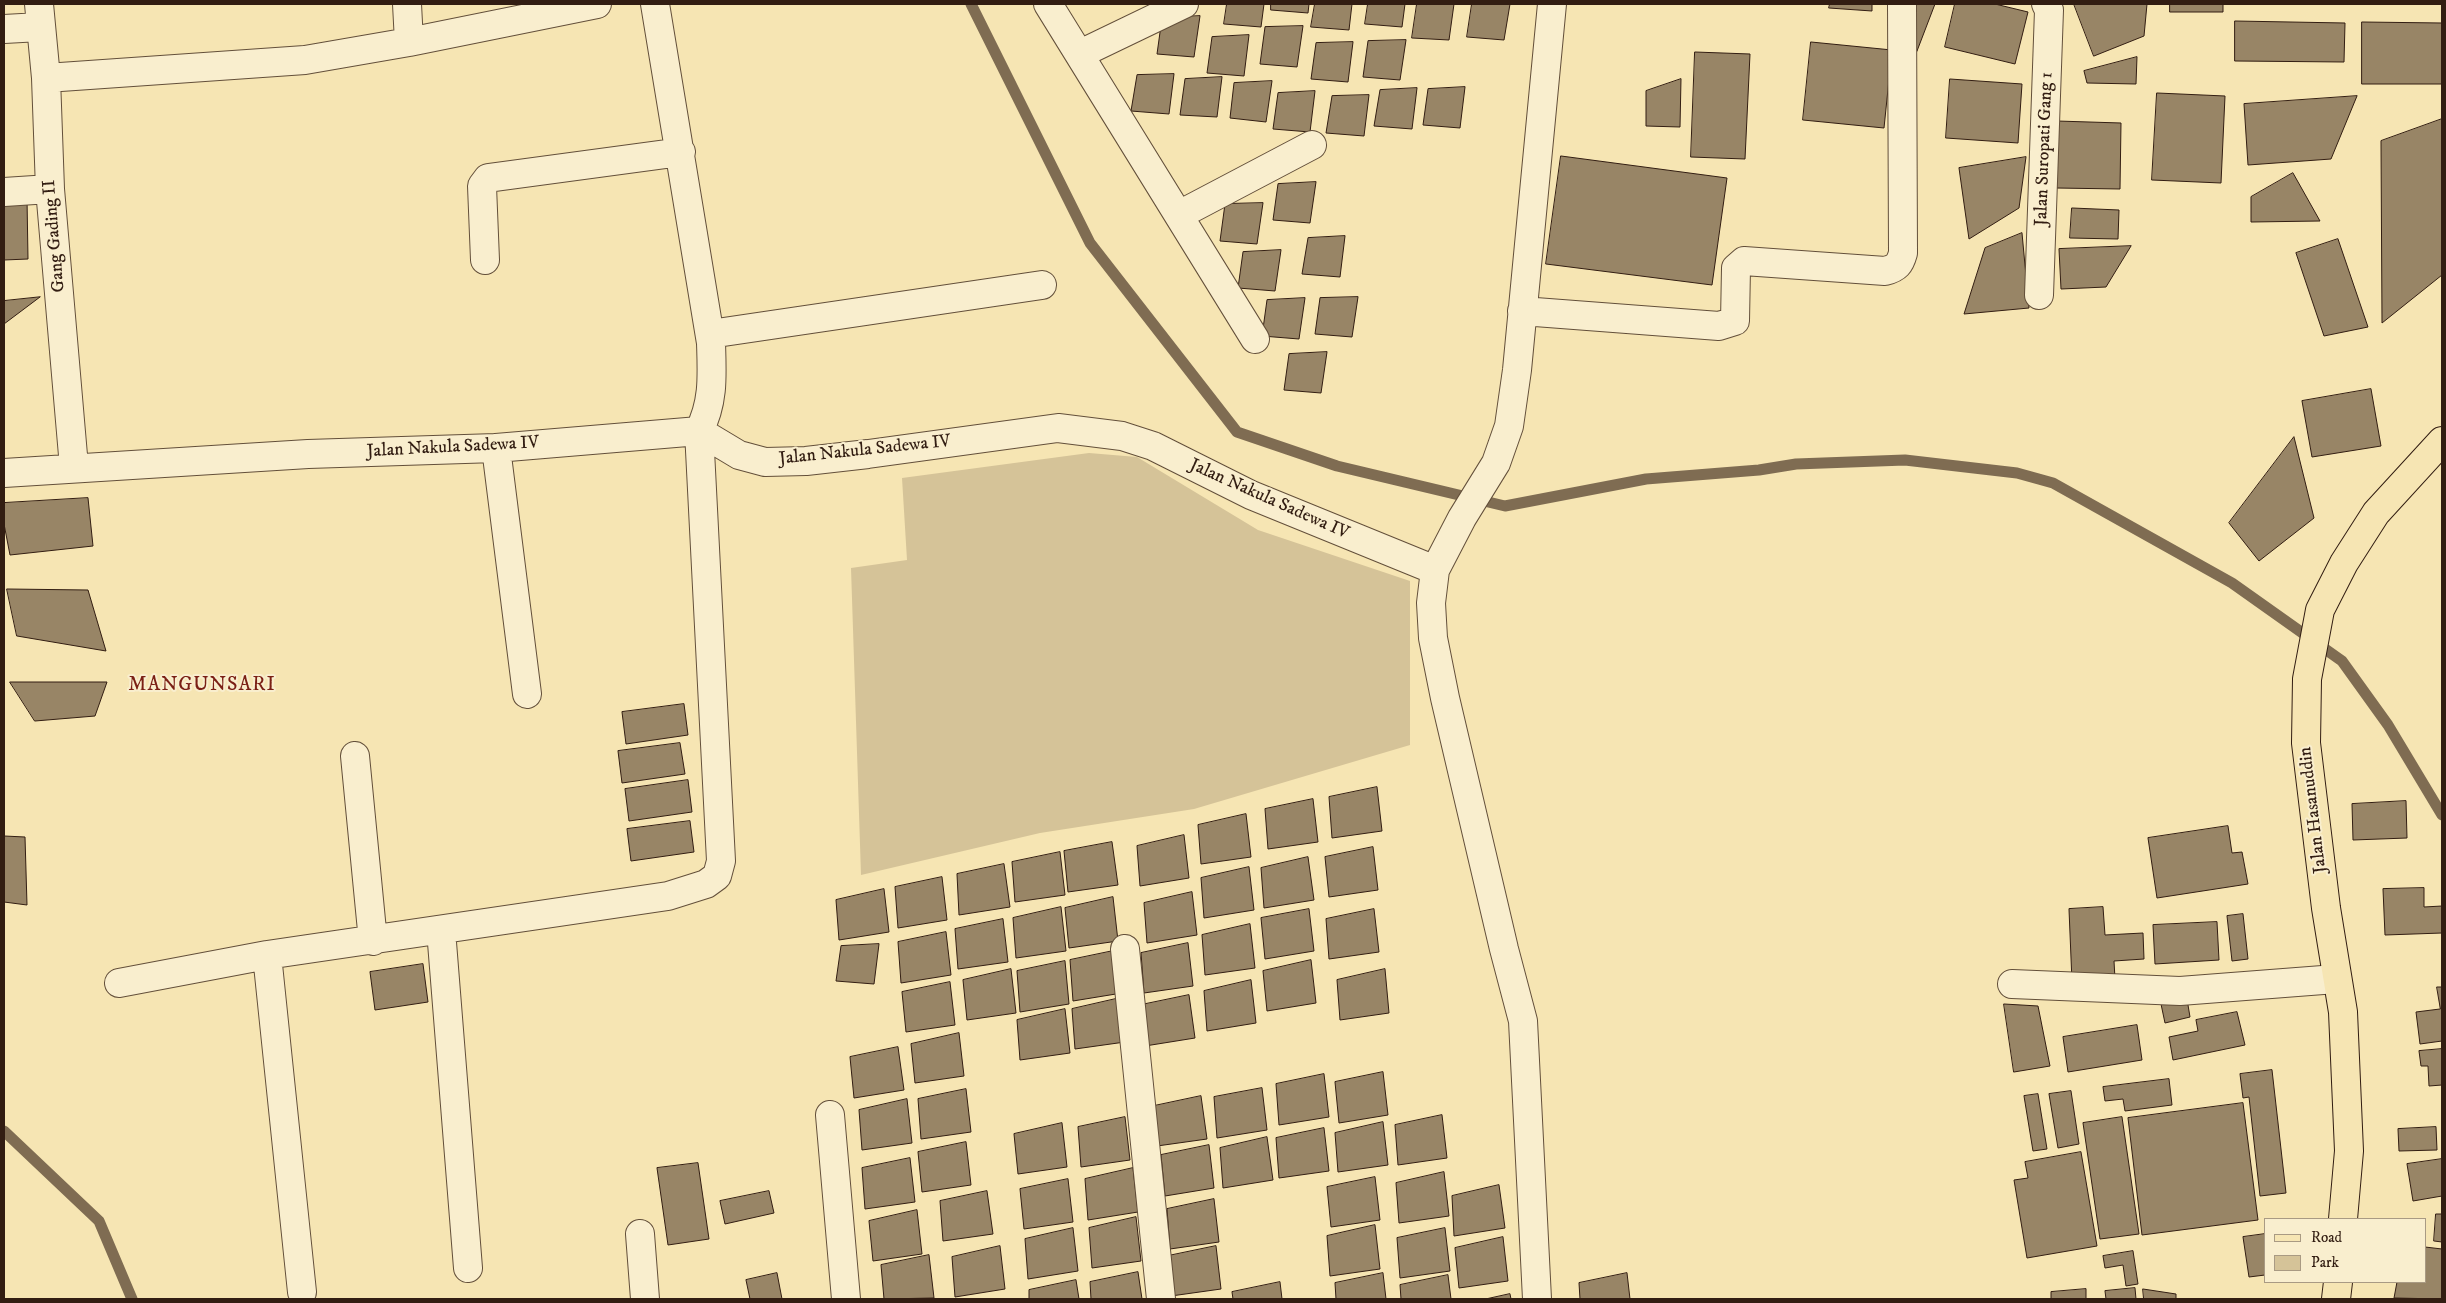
<!DOCTYPE html>
<html>
<head>
<meta charset="utf-8">
<style>
	body { margin:0 }
	#map { position:relative; width:2446px; height:1303px; overflow:hidden; background:#f6e5b3; font-family:"IM FELL DW Pica",serif }
	canvas { display:block }
	.frame { position:absolute; inset:0; border:5px solid #321d12; pointer-events:none }
	.legend { position:absolute; left:2264px; top:1218px; width:162px; height:65px; box-sizing:border-box; background:#f9eece; border:1px solid #a99a83; margin:0; padding:6px 9px; list-style:none; font-size:15px; color:#321d12 }
	.legend li { display:flex; align-items:center; gap:10px; height:25px }
	.legend b { width:25px; border:1px solid #a99a83 }
</style>
</head>
<body>
<div id="map">
<canvas width="2446" height="1303"></canvas>
<div class="frame"></div>
<ul class="legend">
<li><b style="height:6px;background:#f6e5b3"></b>Road</li>
<li><b style="height:14px;background:#d5c398"></b>Park</li>
</ul>
</div>
<script>
const ctx = document.querySelector('canvas').getContext('2d');
ctx.lineJoin = 'round';
function paint(path, color) { ctx.fillStyle = color; ctx.fill(path, 'evenodd'); }
function trace(path, color, width, dash) { ctx.strokeStyle = color; ctx.lineWidth = width; ctx.lineCap = dash ? 'butt' : 'round'; ctx.setLineDash(dash || []); ctx.stroke(path); }
function write(font, color, halo, rows, align = 'center') {
  ctx.font = font + ' "IM FELL DW Pica",serif'; ctx.lineWidth = 4; ctx.setLineDash([]); ctx.textBaseline = 'middle'; ctx.strokeStyle = halo; ctx.fillStyle = color; for (const [text, x, y, turn = 0] of rows) {
    ctx.save(); ctx.translate(x, y); ctx.rotate((+turn || 0) * Math.PI / 180); ctx.textAlign = isNaN(turn) ? turn : align; if (halo) ctx.strokeText(text, 0, 0); ctx.fillText(text, 0, 0); ctx.restore();
  }
}
paint(new Path2D(`
	M 1089,453 L 1137,457 L 1258,530 L 1410,581 L 1410,745 L 1194,809 L 1040,833 L 861,875 L 851,568 L 907,560 L 902,478 Z`), '#d5c398');
trace(new Path2D(`
	M 971,4 L 1090,243 L 1237,432 L 1337,466 L 1505,506 L 1646,479 L 1759,470 L 1796,464 L 1905,460 L 2017,473 L 2053,483 L 2232,583 L 2342,661 L 2388,725 L 2442,815
	M 4,1131 L 99,1221 L 132,1299`), '#7f6c52', 11);
const building = new Path2D(`
	M 1227,4 L 1264,4 L 1261,27 L 1224,24 Z
	M 1271,4 L 1309,4 L 1308,13 L 1271,10 Z
	M 1315,4 L 1352,4 L 1349,30 L 1311,27 Z
	M 1368,4 L 1405,4 L 1402,27 L 1365,24 Z
	M 1417,4 L 1454,4 L 1449,40 L 1412,38 Z
	M 1472,4 L 1510,4 L 1504,40 L 1467,37 Z
	M 1830,4 L 1872,4 L 1872,11 L 1829,8 Z
	M 1911,4 L 1935,4 L 1917,51 Z
	M 1955,4 L 1995,4 L 2028,12 L 2015,64 L 1945,47 Z
	M 2074,4 L 2147,4 L 2144,36 L 2094,56 Z
	M 2170,4 L 2223,4 L 2223,12 L 2170,12 Z
	M 1200,16 L 1194,57 L 1157,54 L 1162,18 Z
	M 2235,21 L 2345,23 L 2344,62 L 2235,61 Z
	M 2362,22 L 2442,23 L 2442,84 L 2362,84 Z
	M 1303,26 L 1297,67 L 1260,64 L 1265,27 Z
	M 1249,35 L 1244,76 L 1207,73 L 1212,37 Z
	M 1406,40 L 1400,80 L 1363,77 L 1368,41 Z
	M 1353,42 L 1348,82 L 1311,79 L 1316,43 Z
	M 1811,42 L 1892,50 L 1884,128 L 1803,120 Z
	M 1695,52 L 1750,54 L 1745,159 L 1691,157 Z
	M 2137,57 L 2136,84 L 2087,83 L 2084,71 Z
	M 1174,74 L 1169,114 L 1131,111 L 1137,75 Z
	M 1222,77 L 1217,117 L 1180,115 L 1185,79 Z
	M 1681,79 L 1680,127 L 1646,126 L 1646,91 Z
	M 1950,79 L 2022,84 L 2018,143 L 1946,138 Z
	M 1272,81 L 1266,122 L 1230,118 L 1234,83 Z
	M 1465,87 L 1460,128 L 1423,125 L 1428,89 Z
	M 1417,88 L 1412,129 L 1374,126 L 1380,90 Z
	M 1315,91 L 1310,132 L 1273,129 L 1278,93 Z
	M 2157,93 L 2225,96 L 2221,183 L 2152,180 Z
	M 1369,95 L 1364,136 L 1326,133 L 1332,96 Z
	M 2357,96 L 2331,159 L 2248,165 L 2244,104 Z
	M 2442,119 L 2442,275 L 2382,323 L 2381,141 Z
	M 2057,121 L 2121,123 L 2120,189 L 2056,188 Z
	M 1561,156 L 1727,178 L 1712,285 L 1546,264 Z
	M 2026,157 L 2019,208 L 1969,239 L 1959,168 Z
	M 2293,173 L 2320,221 L 2251,222 L 2251,197 Z
	M 1316,182 L 1310,223 L 1273,220 L 1278,184 Z
	M 27,198 L 28,259 L 4,260 L 4,203 Z
	M 1263,203 L 1257,244 L 1220,241 L 1225,204 Z
	M 2072,208 L 2119,210 L 2118,239 L 2070,238 Z
	M 2022,233 L 2029,308 L 1964,314 L 1985,248 Z
	M 1345,236 L 1340,277 L 1302,274 L 1308,238 Z
	M 2338,239 L 2368,327 L 2324,336 L 2296,253 Z
	M 2131,246 L 2106,287 L 2061,289 L 2059,249 Z
	M 1281,250 L 1275,291 L 1238,288 L 1243,252 Z
	M 40,297 L 4,324 L 4,301 Z
	M 1358,297 L 1352,337 L 1315,334 L 1320,298 Z
	M 1305,298 L 1299,339 L 1262,336 L 1267,300 Z
	M 1327,352 L 1321,393 L 1284,390 L 1289,354 Z
	M 2371,389 L 2381,446 L 2312,457 L 2302,401 Z
	M 2294,437 L 2314,518 L 2259,561 L 2229,523 Z
	M 88,498 L 93,546 L 10,555 L 4,524 L 4,503 Z
	M 7,589 L 88,590 L 106,651 L 17,636 Z
	M 10,682 L 107,682 L 95,716 L 35,721 Z
	M 684,704 L 688,735 L 626,744 L 622,712 Z
	M 680,743 L 685,774 L 622,783 L 618,751 Z
	M 688,780 L 692,812 L 629,821 L 625,789 Z
	M 1377,787 L 1382,831 L 1332,838 L 1329,797 Z
	M 1313,799 L 1318,842 L 1268,849 L 1265,809 Z
	M 2406,801 L 2407,838 L 2353,840 L 2352,804 Z
	M 1246,814 L 1251,857 L 1201,864 L 1198,825 Z
	M 690,821 L 694,852 L 631,861 L 627,829 Z
	M 2228,826 L 2232,853 L 2242,852 L 2248,884 L 2157,898 L 2148,838 Z
	M 1184,835 L 1189,878 L 1140,886 L 1137,846 Z
	M 4,836 L 25,837 L 27,905 L 4,902 Z
	M 1112,842 L 1118,885 L 1068,892 L 1064,851 Z
	M 1373,847 L 1378,890 L 1329,897 L 1325,857 Z
	M 1060,852 L 1065,895 L 1015,902 L 1012,862 Z
	M 1308,857 L 1314,900 L 1264,908 L 1261,868 Z
	M 1004,864 L 1010,907 L 959,915 L 957,874 Z
	M 1249,867 L 1254,910 L 1204,918 L 1201,878 Z
	M 942,877 L 947,920 L 898,928 L 895,887 Z
	M 2424,888 L 2424,907 L 2442,906 L 2442,933 L 2385,935 L 2383,889 Z
	M 884,889 L 889,932 L 839,940 L 836,900 Z
	M 1192,892 L 1197,935 L 1147,943 L 1144,903 Z
	M 1113,897 L 1118,941 L 1069,948 L 1065,908 Z
	M 1061,907 L 1066,951 L 1016,958 L 1013,918 Z
	M 2103,907 L 2105,935 L 2143,933 L 2144,959 L 2114,961 L 2115,979 L 2072,982 L 2069,909 Z
	M 1309,909 L 1314,951 L 1265,959 L 1261,918 Z
	M 1374,909 L 1379,952 L 1329,959 L 1326,919 Z
	M 2243,914 L 2248,959 L 2232,961 L 2227,916 Z
	M 1003,919 L 1008,962 L 958,969 L 955,929 Z
	M 2217,922 L 2219,960 L 2155,964 L 2153,925 Z
	M 1250,924 L 1255,968 L 1205,975 L 1202,935 Z
	M 946,932 L 951,975 L 901,983 L 898,942 Z
	M 1188,943 L 1193,986 L 1144,993 L 1141,953 Z
	M 879,944 L 874,984 L 836,981 L 841,946 Z
	M 1118,950 L 1122,993 L 1073,1001 L 1070,960 Z
	M 1311,960 L 1316,1003 L 1267,1011 L 1263,971 Z
	M 1065,961 L 1069,1004 L 1020,1012 L 1017,971 Z
	M 423,964 L 428,1002 L 375,1010 L 370,972 Z
	M 1011,969 L 1016,1013 L 967,1020 L 963,980 Z
	M 1385,969 L 1389,1013 L 1340,1020 L 1337,980 Z
	M 1251,980 L 1256,1023 L 1207,1031 L 1204,991 Z
	M 950,982 L 955,1025 L 906,1032 L 902,992 Z
	M 2437,987 L 2442,987 L 2442,1041 L 2420,1044 L 2416,1012 L 2440,1009 Z
	M 1189,995 L 1195,1038 L 1145,1046 L 1141,1005 Z
	M 1120,998 L 1125,1042 L 1075,1049 L 1072,1009 Z
	M 2187,999 L 2190,1017 L 2165,1023 L 2161,1004 Z
	M 2004,1004 L 2038,1006 L 2050,1066 L 2014,1072 Z
	M 1065,1009 L 1070,1053 L 1020,1060 L 1017,1020 Z
	M 2237,1012 L 2245,1045 L 2173,1060 L 2169,1037 L 2198,1031 L 2196,1020 Z
	M 2137,1025 L 2142,1060 L 2068,1072 L 2063,1037 Z
	M 959,1033 L 964,1076 L 915,1083 L 911,1044 Z
	M 898,1047 L 904,1090 L 854,1098 L 850,1057 Z
	M 2442,1049 L 2442,1085 L 2429,1086 L 2428,1066 L 2421,1066 L 2419,1051 Z
	M 2272,1070 L 2286,1193 L 2260,1196 L 2249,1097 L 2243,1098 L 2240,1074 Z
	M 1383,1072 L 1388,1115 L 1339,1123 L 1335,1082 Z
	M 1324,1074 L 1329,1117 L 1279,1125 L 1276,1084 Z
	M 2169,1079 L 2172,1105 L 2125,1111 L 2123,1099 L 2105,1101 L 2103,1087 Z
	M 1262,1088 L 1267,1130 L 1217,1138 L 1214,1097 Z
	M 966,1089 L 971,1132 L 921,1139 L 918,1099 Z
	M 2071,1091 L 2079,1144 L 2058,1148 L 2049,1094 Z
	M 2038,1094 L 2047,1149 L 2033,1151 L 2024,1096 Z
	M 1201,1096 L 1207,1139 L 1157,1146 L 1154,1106 Z
	M 907,1099 L 912,1143 L 862,1150 L 859,1110 Z
	M 2243,1103 L 2258,1220 L 2142,1235 L 2128,1118 Z
	M 1442,1115 L 1447,1158 L 1398,1165 L 1395,1125 Z
	M 1125,1117 L 1130,1160 L 1081,1167 L 1078,1127 Z
	M 2122,1117 L 2139,1234 L 2100,1239 L 2083,1123 Z
	M 1383,1122 L 1388,1165 L 1338,1172 L 1335,1133 Z
	M 1062,1123 L 1067,1167 L 1018,1174 L 1014,1134 Z
	M 2436,1127 L 2437,1150 L 2399,1151 L 2398,1129 Z
	M 1324,1128 L 1329,1171 L 1279,1178 L 1276,1138 Z
	M 1267,1137 L 1273,1180 L 1223,1188 L 1220,1148 Z
	M 966,1142 L 971,1185 L 922,1192 L 918,1152 Z
	M 1209,1145 L 1214,1188 L 1165,1196 L 1161,1155 Z
	M 2081,1152 L 2097,1246 L 2027,1258 L 2014,1180 L 2028,1178 L 2025,1162 Z
	M 910,1158 L 915,1202 L 865,1209 L 862,1168 Z
	M 2442,1159 L 2442,1196 L 2413,1201 L 2407,1164 Z
	M 698,1163 L 709,1239 L 668,1245 L 657,1168 Z
	M 1133,1168 L 1138,1212 L 1088,1220 L 1085,1179 Z
	M 1444,1172 L 1449,1216 L 1399,1223 L 1396,1183 Z
	M 1375,1177 L 1380,1220 L 1331,1227 L 1327,1187 Z
	M 1068,1179 L 1073,1222 L 1024,1229 L 1020,1189 Z
	M 1499,1185 L 1505,1228 L 1454,1236 L 1452,1196 Z
	M 769,1191 L 774,1213 L 725,1224 L 720,1201 Z
	M 987,1191 L 993,1234 L 943,1241 L 940,1201 Z
	M 1214,1199 L 1219,1242 L 1170,1249 L 1167,1209 Z
	M 917,1210 L 922,1254 L 873,1261 L 869,1221 Z
	M 2436,1214 L 2442,1214 L 2442,1242 L 2434,1241 Z
	M 1136,1217 L 1141,1261 L 1092,1268 L 1089,1228 Z
	M 1375,1225 L 1380,1269 L 1330,1276 L 1327,1236 Z
	M 1073,1228 L 1078,1271 L 1028,1279 L 1025,1239 Z
	M 1445,1228 L 1450,1271 L 1400,1278 L 1397,1238 Z
	M 2265,1234 L 2265,1275 L 2249,1277 L 2243,1237 Z
	M 1503,1237 L 1508,1281 L 1459,1288 L 1455,1248 Z
	M 1000,1246 L 1005,1289 L 955,1297 L 952,1257 Z
	M 1216,1246 L 1221,1289 L 1171,1296 L 1168,1256 Z
	M 2425,1247 L 2442,1249 L 2442,1299 L 2394,1298 L 2397,1282 L 2425,1282 Z
	M 2133,1251 L 2138,1284 L 2126,1286 L 2123,1265 L 2105,1268 L 2103,1256 Z
	M 929,1255 L 934,1298 L 884,1299 L 881,1265 Z
	M 1138,1272 L 1142,1299 L 1091,1299 L 1090,1282 Z
	M 777,1273 L 782,1299 L 750,1299 L 746,1280 Z
	M 1383,1273 L 1386,1299 L 1336,1299 L 1335,1283 Z
	M 1627,1273 L 1630,1299 L 1580,1299 L 1579,1283 Z
	M 1448,1275 L 1451,1299 L 1401,1299 L 1400,1285 Z
	M 1076,1280 L 1079,1299 L 1029,1299 L 1029,1290 Z
	M 1280,1282 L 1282,1299 L 1233,1299 L 1232,1292 Z
	M 2135,1288 L 2136,1299 L 2106,1299 L 2105,1291 Z
	M 2086,1289 L 2086,1299 L 2051,1299 L 2051,1292 Z
	M 2143,1289 L 2176,1294 L 2176,1299 L 2144,1299 Z
	M 1510,1294 L 1511,1299 L 1486,1299 Z`);
paint(building, '#988566');
trace(building, '#321d12', 1);
const minor = new Path2D(`
	M 39,4 L 46,78 L 50,189 L 74,467
	M 407,4 L 409,42
	M 1048,4 L 1255,339
	M 4,29 L 40,27
	M 1080,54 L 1184,4
	M 46,78 L 305,60 L 409,42 L 597,4
	M 4,192 L 50,189
	M 1179,215 L 1312,145
	M 485,260 L 482,186 L 488,178 L 681,152
	M 2039,295 L 2049,10 L 2046,4
	M 1522,311 L 1719,326 L 1735,321 L 1736,268 L 1744,261 L 1885,271 C 1897,268 1900,264 1903,253 L 1902,4
	M 710,334 L 1042,285
	M 496,448 L 527,694
	M 4,473 L 308,454 L 496,448 L 699,431 L 739,455 L 765,462 L 806,461 L 868,454 L 1058,428 L 1122,436 L 1153,446 L 1251,495 L 1435,570
	M 355,756 L 373,941
	M 441,930 L 468,1268
	M 1125,949 L 1161,1299
	M 119,983 L 267,955
	M 2012,984 L 2180,991 L 2336,979
	M 830,1115 L 846,1299
	M 640,1234 L 645,1299
	M 302,1292 L 267,955 L 668,896 L 706,884 L 717,876 L 721,861 L 699,431 C 714,402 712,375 711,343 L 655,4
	M 1537,1299 L 1523,1021 L 1504,949 L 1445,698 L 1433,638 L 1431,603 L 1435,570 L 1462,518 L 1496,463 L 1509,426 L 1517,370 L 1552,4`);
const major = new Path2D(`
	M 2343,1219 L 2349,1151 L 2343,1012 L 2326,908 L 2306,743 L 2307,679 L 2320,610 L 2344,563 L 2376,513 L 2442,441
	M 2336,1299 L 2338,1282`);
trace(minor, '#634f3a', 30);
trace(major, '#321d12', 30);
trace(minor, '#f9eece', 28);
trace(major, '#f6e5b3', 28);
write('18px', '#321d12', '#f9eece', [
	["Jalan Suropati Gang 1",2045,149,-88],
	["Gang Gading II",55,236,-95],
	["Jalan Nakula Sadewa IV",453,448,-3],
	["Jalan Nakula Sadewa IV",865,451,-6],
	["Jalan Nakula Sadewa IV",1269,500,24],
	["Jalan Hasanuddin",2314,810,-97]
]);
ctx.letterSpacing = '1px';
write('20px', '#7a1f14', '#f9eece', [
	["MANGUNSARI",202,686]
]);
ctx.letterSpacing = '0px';
</script>
</body>
</html>
